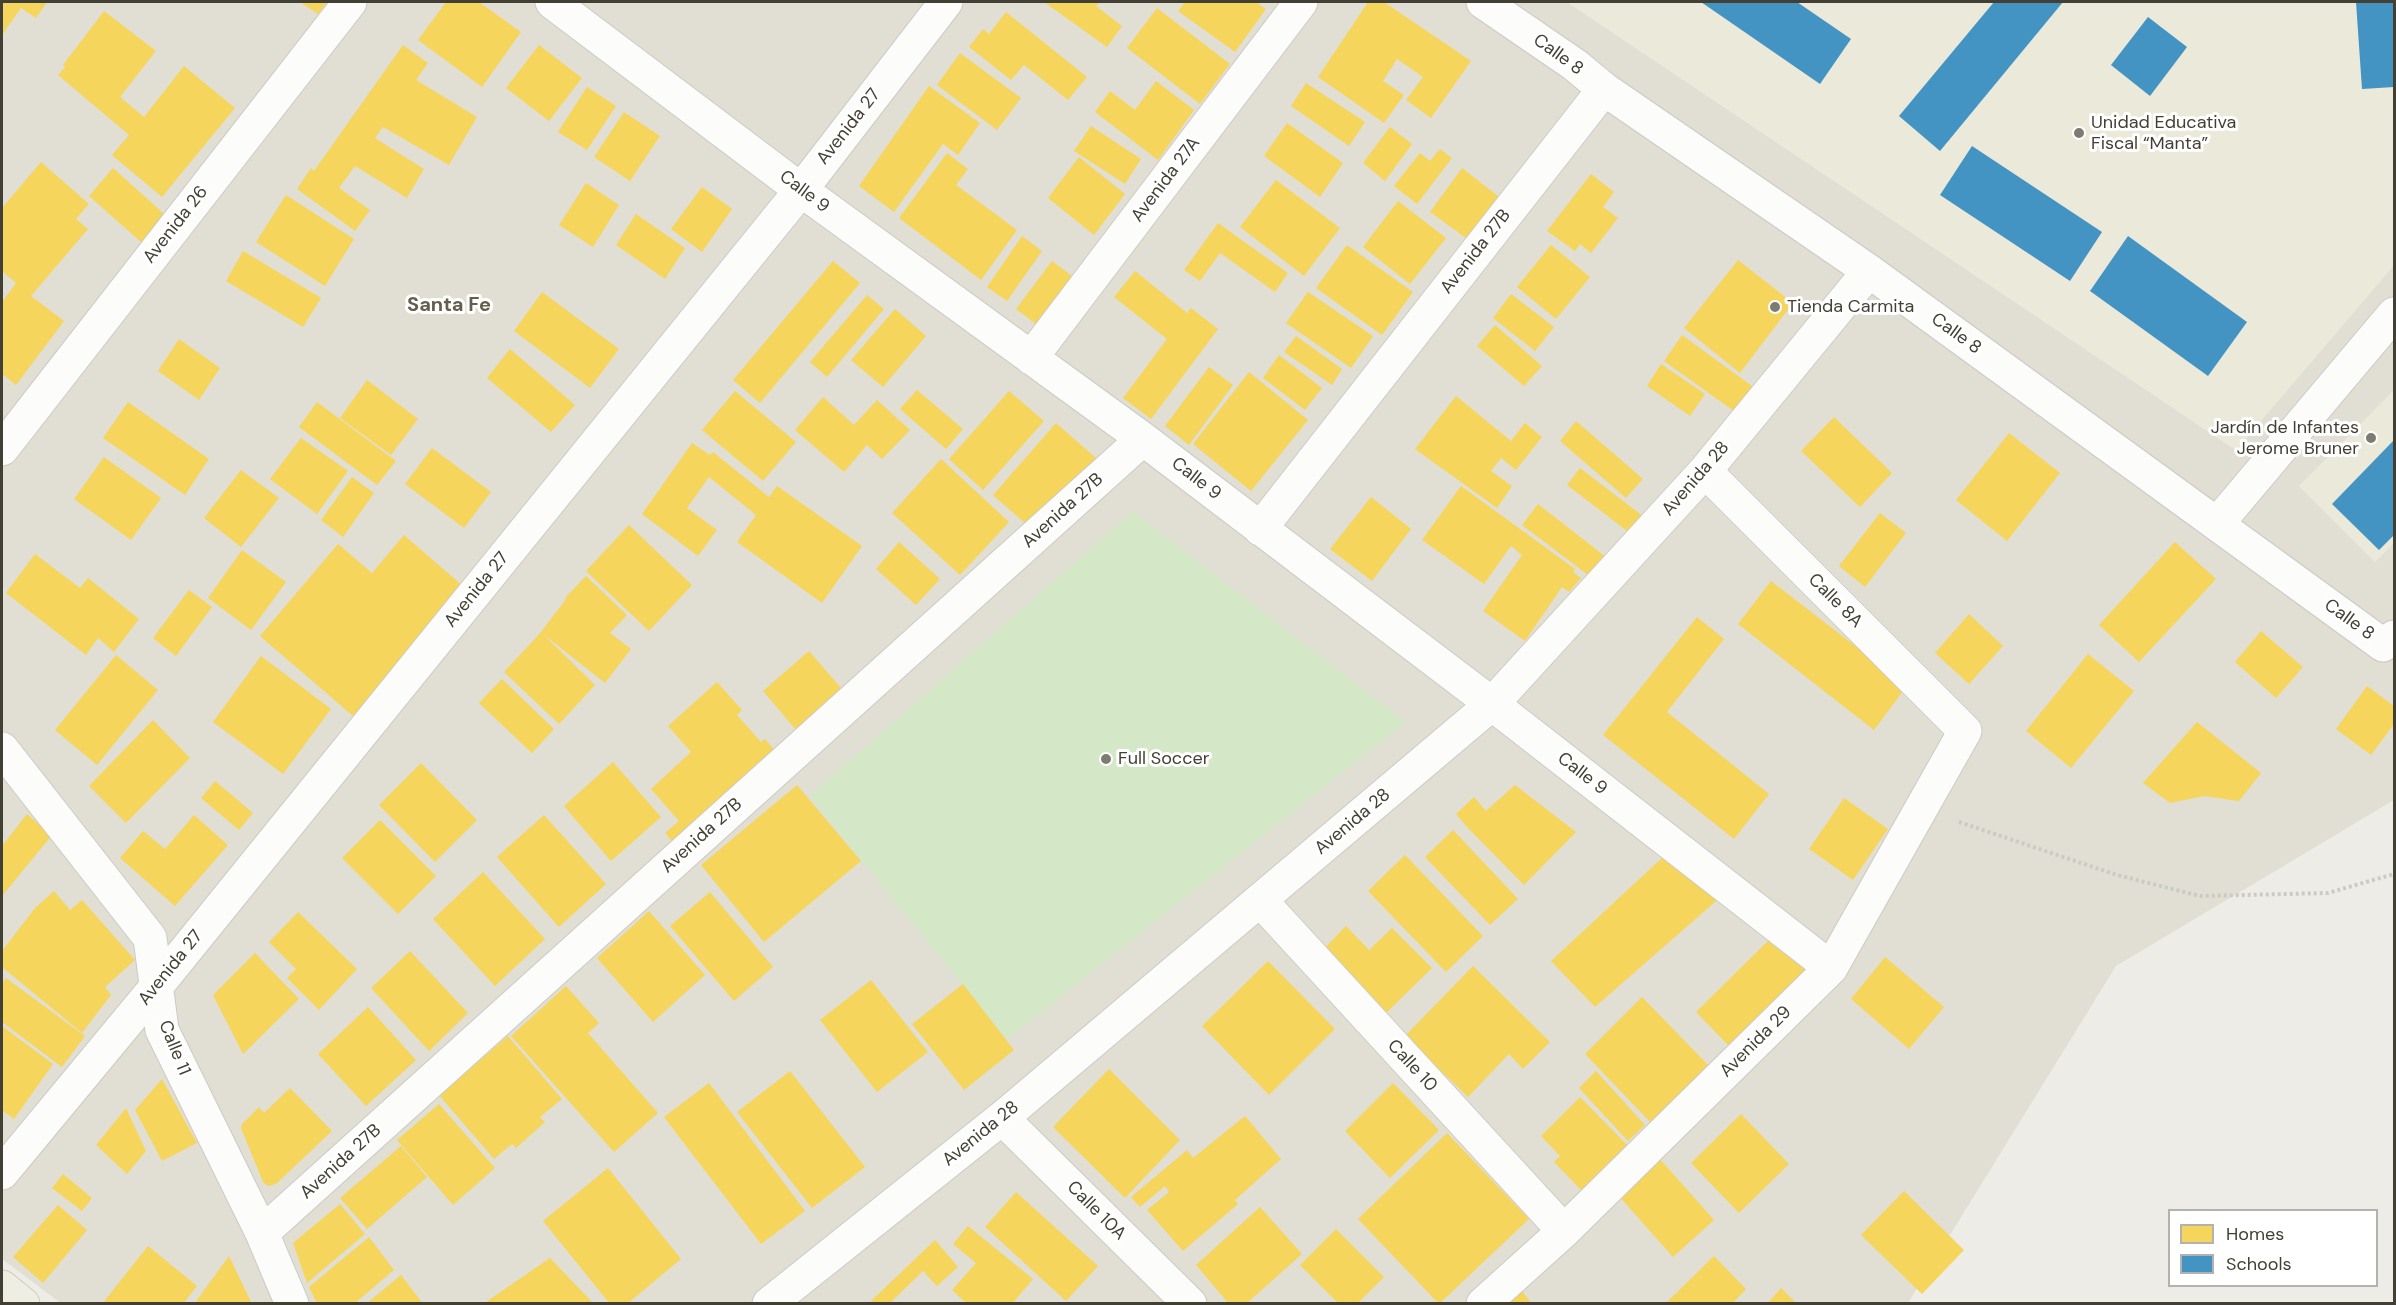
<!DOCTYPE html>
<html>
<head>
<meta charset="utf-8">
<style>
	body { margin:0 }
	#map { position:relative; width:2396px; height:1305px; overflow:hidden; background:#edece6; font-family:"DM Sans",sans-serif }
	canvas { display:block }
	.frame { position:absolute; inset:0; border:3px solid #423f34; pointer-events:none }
	.legend { position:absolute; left:2168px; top:1209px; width:210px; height:78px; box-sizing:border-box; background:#fff; border:2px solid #b3b2ae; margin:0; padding:8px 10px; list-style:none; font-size:18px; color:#423f34 }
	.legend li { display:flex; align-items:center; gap:12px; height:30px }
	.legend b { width:30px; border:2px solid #b3b2ae }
</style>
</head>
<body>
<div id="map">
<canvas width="2396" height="1305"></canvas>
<div class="frame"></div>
<ul class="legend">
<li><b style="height:16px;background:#f6d55c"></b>Homes</li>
<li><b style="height:16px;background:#4393c3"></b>Schools</li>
</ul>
</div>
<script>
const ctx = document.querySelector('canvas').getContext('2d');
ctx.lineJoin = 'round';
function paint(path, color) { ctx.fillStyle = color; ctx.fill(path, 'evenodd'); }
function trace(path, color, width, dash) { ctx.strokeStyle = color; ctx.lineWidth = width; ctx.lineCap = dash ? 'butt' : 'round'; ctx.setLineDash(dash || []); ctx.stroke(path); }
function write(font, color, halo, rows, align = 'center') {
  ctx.font = font + ' "DM Sans",sans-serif'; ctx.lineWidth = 6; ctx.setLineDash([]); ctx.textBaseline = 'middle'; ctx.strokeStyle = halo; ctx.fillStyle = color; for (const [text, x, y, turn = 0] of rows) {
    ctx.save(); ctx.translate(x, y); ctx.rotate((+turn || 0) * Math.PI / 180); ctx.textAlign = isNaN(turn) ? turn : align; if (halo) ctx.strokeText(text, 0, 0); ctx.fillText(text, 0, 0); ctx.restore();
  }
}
paint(new Path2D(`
	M 2,2 L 1567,2 L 2236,450 L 2394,265 L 2394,800 L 2116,966 L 1908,1303 L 62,1304 L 2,1259 Z`), '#e1dfd3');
paint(new Path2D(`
	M 1567,2 L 2394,2 L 2394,265 L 2236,450 Z
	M 2394,390 L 2394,543 L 2375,562 L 2299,486 Z`), '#ebe9d9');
paint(new Path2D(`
	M 1133,511 L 1406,722 L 1007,1040 L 809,796 Z`), '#d4e7c7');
paint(new Path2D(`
	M 2,2 L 47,2 L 36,18 L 21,8 L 2,35 Z
	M 300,2 L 327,2 L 318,14 Z
	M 446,2 L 479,2 L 521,32 L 482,87 L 418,40 Z
	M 1044,2 L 1100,2 L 1096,6 L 1122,26 L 1107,47 Z
	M 1185,2 L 1256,2 L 1266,9 L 1235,52 L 1178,11 Z
	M 1368,2 L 1384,2 L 1471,61 L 1431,118 L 1406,100 L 1423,77 L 1397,59 L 1383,81 L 1404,95 L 1384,123 L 1318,77 Z
	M 1157,8 L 1230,64 L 1200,104 L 1127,48 Z
	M 104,11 L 156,51 L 120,97 L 144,117 L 184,66 L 235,108 L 162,197 L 112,155 L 129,135 L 58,75 L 65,67 L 63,65 Z
	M 1006,12 L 1087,77 L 1068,100 L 1024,65 L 1011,80 L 969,47 L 983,29 L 989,34 Z
	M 403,45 L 428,63 L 416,80 L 477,117 L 449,165 L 383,127 L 375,138 L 424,169 L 407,198 L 355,166 L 339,188 L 370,210 L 355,231 L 297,189 L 311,168 L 314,171 Z
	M 539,45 L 582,78 L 549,121 L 506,88 Z
	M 960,53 L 1021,98 L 997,130 L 937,85 Z
	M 1156,81 L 1194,110 L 1158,160 L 1095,112 L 1110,91 L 1135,110 Z
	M 1306,83 L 1365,122 L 1349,146 L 1291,106 Z
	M 929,86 L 980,123 L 958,155 L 943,144 L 894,212 L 859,186 Z
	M 587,87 L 616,106 L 587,150 L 558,132 Z
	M 624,112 L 660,136 L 630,181 L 594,157 Z
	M 1287,123 L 1343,163 L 1320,197 L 1264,156 Z
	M 1091,126 L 1141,159 L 1125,184 L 1074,151 Z
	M 1390,127 L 1412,144 L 1385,181 L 1363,163 Z
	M 1440,149 L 1452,158 L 1417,204 L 1394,186 L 1420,153 L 1430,161 Z
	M 947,153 L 968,169 L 956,185 L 1017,230 L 981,280 L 899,218 Z
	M 1079,157 L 1125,194 L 1094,235 L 1048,198 Z
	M 41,162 L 89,204 L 76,219 L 88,229 L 31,296 L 64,321 L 16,385 L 2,374 L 2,302 L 16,283 L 2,271 L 2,208 Z
	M 113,168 L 173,222 L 149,249 L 89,196 Z
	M 1462,168 L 1503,200 L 1473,243 L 1430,212 Z
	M 1591,174 L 1614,192 L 1603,207 L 1618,218 L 1591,253 L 1580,244 L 1575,251 L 1547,231 Z
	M 1276,180 L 1340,228 L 1304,276 L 1240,227 Z
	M 586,183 L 619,205 L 593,247 L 559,225 Z
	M 702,187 L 732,209 L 702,252 L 671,229 Z
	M 286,195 L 354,239 L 325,286 L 256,242 Z
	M 1398,201 L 1446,238 L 1410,284 L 1363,247 Z
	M 636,214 L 685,248 L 665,279 L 616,245 Z
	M 1218,223 L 1288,273 L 1275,292 L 1220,253 L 1200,281 L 1184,270 Z
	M 1022,236 L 1042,251 L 1007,301 L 987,287 Z
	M 1347,245 L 1413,292 L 1382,335 L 1316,288 Z
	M 1551,245 L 1590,277 L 1556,319 L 1517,287 Z
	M 243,251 L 321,298 L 303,327 L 226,281 Z
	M 1738,260 L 1793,303 L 1740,373 L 1684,328 Z
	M 833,261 L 860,283 L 760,403 L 733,380 Z
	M 1052,261 L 1076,279 L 1040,327 L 1016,309 Z
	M 1135,271 L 1187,313 L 1191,308 L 1218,329 L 1151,419 L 1123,398 L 1167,339 L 1114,297 Z
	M 542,292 L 619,349 L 590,388 L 514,331 Z
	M 1308,292 L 1373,336 L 1351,368 L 1286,323 Z
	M 1511,294 L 1554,327 L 1535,351 L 1493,318 Z
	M 867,295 L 884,309 L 827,377 L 810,362 Z
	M 895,309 L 926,336 L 883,387 L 851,360 Z
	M 1495,325 L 1542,366 L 1524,386 L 1477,346 Z
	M 1682,335 L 1756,389 L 1738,414 L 1664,361 Z
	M 1296,336 L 1342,369 L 1332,385 L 1284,352 Z
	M 179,339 L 220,368 L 199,400 L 158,371 Z
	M 510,349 L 575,405 L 551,432 L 487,378 Z
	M 1279,355 L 1322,388 L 1305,410 L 1263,378 Z
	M 1661,364 L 1705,394 L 1690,416 L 1647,386 Z
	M 1209,367 L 1233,385 L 1189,445 L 1165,426 Z
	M 1249,372 L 1308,420 L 1251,491 L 1193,444 Z
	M 367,380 L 418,419 L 391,455 L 340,418 Z
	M 917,390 L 963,429 L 946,449 L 900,409 Z
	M 735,391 L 796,442 L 763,481 L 702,430 Z
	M 1009,391 L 1044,421 L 983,490 L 949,459 Z
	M 1456,396 L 1511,441 L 1525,423 L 1542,437 L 1516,470 L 1501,458 L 1491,471 L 1512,486 L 1497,508 L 1415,449 Z
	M 823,397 L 854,425 L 877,400 L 910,430 L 882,459 L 867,445 L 844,472 L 795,430 Z
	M 128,402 L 209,459 L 185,495 L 103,438 Z
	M 317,402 L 396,461 L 377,485 L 299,427 Z
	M 1834,417 L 1892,473 L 1860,507 L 1801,451 Z
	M 1576,421 L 1643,479 L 1626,498 L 1560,441 Z
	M 1056,423 L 1097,459 L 1034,531 L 993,495 Z
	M 2009,433 L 2060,473 L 2007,541 L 1956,500 Z
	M 301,438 L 348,471 L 317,514 L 270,479 Z
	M 692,443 L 710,455 L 713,452 L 769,497 L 777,486 L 862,546 L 822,603 L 737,542 L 756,515 L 709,477 L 687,508 L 717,530 L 698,556 L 642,514 Z
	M 432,448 L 491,492 L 464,528 L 405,484 Z
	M 104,457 L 161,498 L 131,540 L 74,499 Z
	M 941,459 L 1009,522 L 960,575 L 892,513 Z
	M 1580,468 L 1648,520 L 1635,537 L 1567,485 Z
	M 241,470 L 279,498 L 241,547 L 204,518 Z
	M 352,477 L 374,493 L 343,537 L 321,520 Z
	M 1461,486 L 1575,569 L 1573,572 L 1581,578 L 1569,592 L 1562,587 L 1525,641 L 1483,611 L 1522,555 L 1511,546 L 1484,584 L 1422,540 Z
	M 1371,497 L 1411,529 L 1372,581 L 1330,549 Z
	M 1538,504 L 1611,561 L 1596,581 L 1522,525 Z
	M 1880,513 L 1906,533 L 1865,587 L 1839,566 Z
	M 629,525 L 692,585 L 649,631 L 586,571 Z
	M 404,535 L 464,587 L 353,716 L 260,636 L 338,544 L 372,573 Z
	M 899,542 L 940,579 L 916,605 L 876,569 Z
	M 2175,542 L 2216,579 L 2139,662 L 2099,625 Z
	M 242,550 L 286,582 L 251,630 L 208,598 Z
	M 35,554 L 80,588 L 88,578 L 139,619 L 114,652 L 98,638 L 86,655 L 6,593 Z
	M 586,576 L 627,615 L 610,633 L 631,649 L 605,683 L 543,634 L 595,685 L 559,724 L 504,672 L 541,632 L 566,599 L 565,598 Z
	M 1771,581 L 1907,686 L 1874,730 L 1738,624 Z
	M 189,590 L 212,607 L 176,656 L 153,638 Z
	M 1969,614 L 2003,646 L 1969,684 L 1935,653 Z
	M 1697,617 L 1724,639 L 1667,712 L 1769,794 L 1734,839 L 1603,735 Z
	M 2261,631 L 2303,667 L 2276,698 L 2235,662 Z
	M 809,651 L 848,696 L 802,737 L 763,691 Z
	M 2088,654 L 2134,691 L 2071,768 L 2026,731 Z
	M 116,655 L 158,690 L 97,765 L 55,730 Z
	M 261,656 L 331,709 L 283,774 L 213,722 Z
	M 502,679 L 554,729 L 532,753 L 479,703 Z
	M 717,682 L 742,710 L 737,715 L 761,742 L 765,739 L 783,760 L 681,852 L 665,833 L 679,821 L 651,789 L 691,752 L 668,726 Z
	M 2367,686 L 2394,706 L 2394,724 L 2371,755 L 2336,729 Z
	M 153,720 L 190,758 L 126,823 L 89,786 Z
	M 2197,722 L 2261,773 L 2239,801 L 2204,796 L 2170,803 L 2143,783 Z
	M 613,762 L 661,817 L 611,861 L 564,806 Z
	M 421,763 L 477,820 L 435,862 L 379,805 Z
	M 215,781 L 253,813 L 239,830 L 201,798 Z
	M 797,785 L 861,861 L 764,942 L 701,865 Z
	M 1515,785 L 1576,832 L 1524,885 L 1468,828 L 1456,814 L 1474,797 L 1486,811 Z
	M 1844,798 L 1888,829 L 1853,880 L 1809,849 Z
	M 27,814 L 52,835 L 2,896 L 2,846 Z
	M 194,815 L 228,845 L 175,906 L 120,858 L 143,831 L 165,849 Z
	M 544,815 L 606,884 L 559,927 L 497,857 Z
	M 380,820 L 436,876 L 398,914 L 342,858 Z
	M 1453,830 L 1518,899 L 1490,925 L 1425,857 Z
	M 1405,855 L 1483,936 L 1446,972 L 1368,891 Z
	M 1662,858 L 1723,895 L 1595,1007 L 1551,961 Z
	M 483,872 L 545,939 L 495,986 L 433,919 Z
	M 54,891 L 70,910 L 82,900 L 135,960 L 105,987 L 111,995 L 82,1033 L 2,967 L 2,951 L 35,908 Z
	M 710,892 L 773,967 L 734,1001 L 670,926 Z
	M 649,911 L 705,975 L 653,1022 L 597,958 Z
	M 298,912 L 357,969 L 319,1010 L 287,978 L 296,969 L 269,942 Z
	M 1346,926 L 1369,950 L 1392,928 L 1432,968 L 1381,1018 L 1318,955 Z
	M 1775,934 L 1810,970 L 1730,1047 L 1696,1012 Z
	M 410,951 L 468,1013 L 429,1051 L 371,988 Z
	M 255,953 L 299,999 L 243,1054 L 213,995 Z
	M 1885,957 L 1944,1007 L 1909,1049 L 1851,999 Z
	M 1268,961 L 1335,1029 L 1269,1095 L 1202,1026 Z
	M 1473,966 L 1550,1042 L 1523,1069 L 1509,1054 L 1468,1097 L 1405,1036 Z
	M 6,978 L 85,1036 L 62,1067 L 2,1022 L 2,984 Z
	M 871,980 L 928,1052 L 877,1092 L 820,1020 Z
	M 963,984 L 1014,1050 L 964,1090 L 912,1024 Z
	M 566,986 L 599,1023 L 588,1033 L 658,1113 L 614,1152 L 511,1036 Z
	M 1642,997 L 1711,1068 L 1653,1125 L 1585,1054 Z
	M 368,1007 L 416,1060 L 366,1106 L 318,1054 Z
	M 2,1026 L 53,1064 L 14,1119 L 2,1110 Z
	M 508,1036 L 562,1099 L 540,1117 L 545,1122 L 516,1148 L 512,1144 L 494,1159 L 439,1095 Z
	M 1109,1069 L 1180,1140 L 1125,1198 L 1053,1127 Z
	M 790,1071 L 865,1167 L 812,1208 L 737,1112 Z
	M 1596,1071 L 1645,1125 L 1628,1141 L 1579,1088 Z
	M 162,1079 L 197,1143 L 162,1161 L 135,1110 Z
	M 709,1083 L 805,1211 L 761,1244 L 664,1117 Z
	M 1393,1083 L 1439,1130 L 1390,1178 L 1345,1131 Z
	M 290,1088 L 332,1131 L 276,1184 L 268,1186 L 263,1182 L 241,1128 L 242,1124 L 259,1107 L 264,1113 Z
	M 1580,1097 L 1631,1149 L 1585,1194 L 1554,1162 L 1560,1156 L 1541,1136 Z
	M 439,1104 L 495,1168 L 453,1205 L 397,1140 Z
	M 126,1108 L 146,1151 L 127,1174 L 96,1145 Z
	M 1741,1114 L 1789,1164 L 1739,1213 L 1691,1163 Z
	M 1245,1116 L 1281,1159 L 1235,1200 L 1238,1204 L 1183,1251 L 1147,1210 L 1169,1192 L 1165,1186 L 1140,1207 L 1131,1197 L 1187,1150 L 1193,1158 Z
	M 1447,1133 L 1529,1219 L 1439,1304 L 1358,1219 Z
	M 401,1146 L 427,1177 L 367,1229 L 340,1198 Z
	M 1659,1158 L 1714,1220 L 1673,1257 L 1618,1195 Z
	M 608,1168 L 681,1259 L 627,1304 L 610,1304 L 543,1221 Z
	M 63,1174 L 92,1198 L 82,1211 L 52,1188 Z
	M 1904,1191 L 1964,1250 L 1922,1294 L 1861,1235 Z
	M 1016,1192 L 1098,1266 L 1066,1301 L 985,1227 Z
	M 340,1204 L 365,1234 L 307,1283 L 293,1243 Z
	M 58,1205 L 87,1230 L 43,1283 L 13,1257 Z
	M 1260,1207 L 1302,1254 L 1246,1304 L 1229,1304 L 1196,1265 Z
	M 968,1226 L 1033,1279 L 1012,1304 L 967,1304 L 952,1290 L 976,1263 L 953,1244 Z
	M 1336,1229 L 1384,1277 L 1357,1304 L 1339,1304 L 1300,1265 Z
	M 369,1237 L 394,1270 L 354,1304 L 317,1304 L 309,1287 Z
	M 935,1240 L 958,1267 L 937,1286 L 923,1271 L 889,1304 L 874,1304 L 871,1301 Z
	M 148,1246 L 197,1286 L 183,1304 L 102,1304 Z
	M 229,1256 L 252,1304 L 194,1304 Z
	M 1714,1256 L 1746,1289 L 1732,1304 L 1665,1304 Z
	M 550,1258 L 594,1304 L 483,1304 Z
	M 401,1275 L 423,1304 L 366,1304 Z
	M 1781,1288 L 1797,1304 L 1767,1304 Z
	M 1521,1290 L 1532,1304 L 1503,1304 Z`), '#f6d55c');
paint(new Path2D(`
	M 1701,2 L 1797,2 L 1851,39 L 1820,84 Z
	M 1994,2 L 2063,2 L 1940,151 L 1899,116 Z
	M 2356,2 L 2394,2 L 2394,87 L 2362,89 Z
	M 2148,17 L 2187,47 L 2150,96 L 2111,65 Z
	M 1972,146 L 2102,232 L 2070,281 L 1940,195 Z
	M 2128,236 L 2247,322 L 2208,376 L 2090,291 Z
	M 2394,440 L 2394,535 L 2379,550 L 2332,504 Z`), '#4393c3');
const minor = new Path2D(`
	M 552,2 L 801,190 L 1143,439 L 1492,704 L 1831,968
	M 1483,2 L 1575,65 L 1604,89 L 1869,271 L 2383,645 L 2394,637
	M 1031,358 L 1301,2
	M 2,449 L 350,2
	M 2217,524 L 2394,314
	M 1260,529 L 1604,89
	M 2,749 L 150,938 L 162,1030 L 262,1233 L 292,1304
	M 1260,900 L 1564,1231
	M 1002,1118 L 1190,1304
	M 2,1173 L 156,987 L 801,190 L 946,2
	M 262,1233 L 1143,439
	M 769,1304 L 1002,1118 L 1492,704 L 1705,471 L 1869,271
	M 1483,1304 L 1564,1231 L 1831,968 L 1965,731 L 1705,471`);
const major = new Path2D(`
	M 2,1287 L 23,1304`);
trace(minor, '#cbcac4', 35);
trace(major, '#ceccb4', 35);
trace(new Path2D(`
	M 1959,822 L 2117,875 L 2200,896 L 2328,893 L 2394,874`), '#cbcbc6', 4, [3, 3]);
trace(minor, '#fcfcfb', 33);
trace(major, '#efeee3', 33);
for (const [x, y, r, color] of [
	[2079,133,6,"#7e7c72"],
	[1775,307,6,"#7e7c72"],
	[2371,438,6,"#7e7c72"],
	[1106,759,6,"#7e7c72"]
]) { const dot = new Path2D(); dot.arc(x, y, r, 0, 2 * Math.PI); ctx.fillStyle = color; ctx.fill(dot); trace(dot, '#fff', 2); }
write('18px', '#423f34', '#fff', [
	["Calle 8",1558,55,36],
	["Avenida 27",849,127,-52],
	["Avenida 27A",1166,180,-53],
	["Calle 9",804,192,37],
	["Avenida 26",176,225,-52],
	["Avenida 27B",1476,252,-52],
	["Calle 8",1956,334,36],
	["Calle 9",1196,479,38],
	["Avenida 28",1696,479,-49],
	["Avenida 27B",1063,511,-42],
	["Avenida 27",477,590,-51],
	["Calle 8A",1835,601,45],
	["Calle 8",2349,620,36],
	["Calle 9",1582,774,38],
	["Avenida 28",1353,822,-40],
	["Avenida 27B",702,836,-42],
	["Avenida 27",171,968,-51],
	["Avenida 29",1756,1042,-45],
	["Calle 11",174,1048,68],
	["Calle 10",1412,1066,47],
	["Avenida 28",981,1134,-39],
	["Avenida 27B",341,1162,-42],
	["Calle 10A",1096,1211,45]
]);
write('18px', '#423f34', '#fff', [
	["Unidad Educativa",2091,123],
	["Fiscal “Manta”",2091,144],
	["Tienda Carmita",1787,307],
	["Jardín de Infantes",2359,428,"right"],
	["Jerome Bruner",2359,449,"right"],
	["Full Soccer",1118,759]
], 'left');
write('bold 20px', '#645f4c', '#fff', [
	["Santa Fe",449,306]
]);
</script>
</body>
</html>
